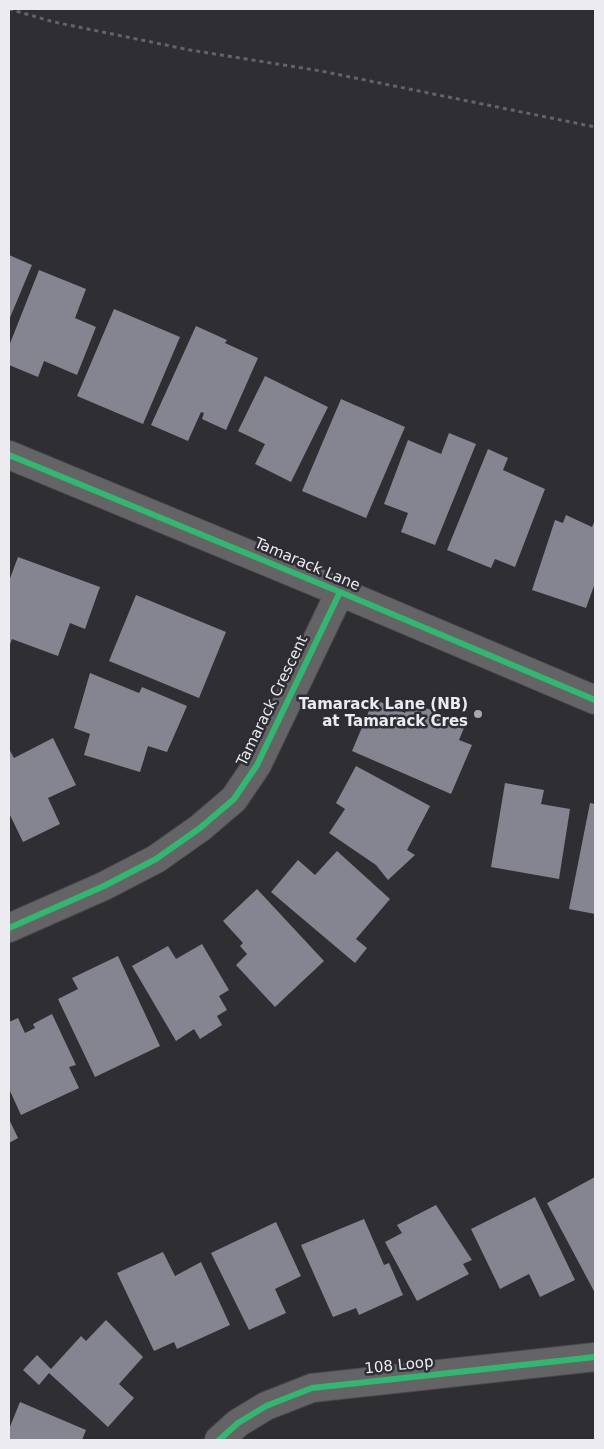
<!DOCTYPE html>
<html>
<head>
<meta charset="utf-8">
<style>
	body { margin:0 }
	#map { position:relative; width:604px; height:1449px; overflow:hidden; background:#2e2e33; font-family:"DejaVu Sans",sans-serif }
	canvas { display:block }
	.frame { position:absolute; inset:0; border:10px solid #ebebf0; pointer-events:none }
</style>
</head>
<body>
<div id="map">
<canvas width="604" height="1449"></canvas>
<div class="frame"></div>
</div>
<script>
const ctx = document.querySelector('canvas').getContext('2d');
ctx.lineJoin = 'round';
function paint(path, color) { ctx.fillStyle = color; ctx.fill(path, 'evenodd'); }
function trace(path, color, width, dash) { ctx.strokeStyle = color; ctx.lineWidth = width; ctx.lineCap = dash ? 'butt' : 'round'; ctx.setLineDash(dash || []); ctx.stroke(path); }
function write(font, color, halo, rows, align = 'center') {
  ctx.font = font + ' "DejaVu Sans",sans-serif'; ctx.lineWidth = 5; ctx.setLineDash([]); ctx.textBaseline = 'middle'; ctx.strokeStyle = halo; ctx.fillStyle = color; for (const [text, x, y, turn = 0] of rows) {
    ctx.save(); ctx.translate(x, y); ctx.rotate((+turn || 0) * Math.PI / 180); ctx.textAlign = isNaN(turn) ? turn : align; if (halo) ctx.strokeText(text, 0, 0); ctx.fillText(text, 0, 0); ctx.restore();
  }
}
paint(new Path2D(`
	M 9,255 L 32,265 L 9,320 Z
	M 39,270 L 86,289 L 75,318 L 96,327 L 77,375 L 44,361 L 38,377 L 9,365 L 9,346 Z
	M 114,309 L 180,337 L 143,424 L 77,396 Z
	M 196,326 L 227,340 L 225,343 L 258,358 L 226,430 L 202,419 L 204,413 L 201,412 L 188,441 L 151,425 Z
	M 265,376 L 328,407 L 291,482 L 255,464 L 265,444 L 238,431 Z
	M 341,399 L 405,427 L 366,518 L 302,491 Z
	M 449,433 L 476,444 L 435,545 L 401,532 L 408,513 L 384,504 L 408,440 L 441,454 Z
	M 488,449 L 508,458 L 503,470 L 545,489 L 515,567 L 495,559 L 491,568 L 447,550 Z
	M 566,515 L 592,527 L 595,520 L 595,583 L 586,608 L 532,590 L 555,520 L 563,523 Z
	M 18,557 L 100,587 L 85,629 L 70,623 L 58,656 L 12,639 L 9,647 L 9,581 Z
	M 136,595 L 226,632 L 199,698 L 109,661 Z
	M 90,673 L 139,693 L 142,687 L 187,706 L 167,752 L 148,746 L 140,772 L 84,755 L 90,734 L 74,728 Z
	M 374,699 L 405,713 L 410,702 L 466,723 L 459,740 L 472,745 L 451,794 L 352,751 Z
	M 53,738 L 76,785 L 48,798 L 60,824 L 23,842 L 9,813 L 9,749 L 14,758 Z
	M 356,766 L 430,806 L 407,850 L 415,855 L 388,880 L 376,865 L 329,833 L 345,809 L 336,803 Z
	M 505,783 L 544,790 L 541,804 L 570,809 L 559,879 L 491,867 Z
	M 590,803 L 595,804 L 595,914 L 569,909 Z
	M 337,851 L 390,899 L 356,939 L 367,948 L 355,963 L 271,892 L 298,860 L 315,875 Z
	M 257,889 L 324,961 L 275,1007 L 236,965 L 247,954 L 240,946 L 243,943 L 223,921 Z
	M 202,944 L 229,990 L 219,996 L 227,1010 L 217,1016 L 222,1025 L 200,1039 L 194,1029 L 176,1041 L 132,966 L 168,946 L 176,959 Z
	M 118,956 L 160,1046 L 95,1077 L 58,999 L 78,989 L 72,978 Z
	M 52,1014 L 76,1065 L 69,1067 L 79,1088 L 21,1115 L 9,1089 L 9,1022 L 18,1018 L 25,1033 L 35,1028 L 33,1024 Z
	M 9,1119 L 18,1138 L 9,1143 Z
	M 595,1177 L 595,1293 L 547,1203 Z
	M 535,1197 L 575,1280 L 540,1297 L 529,1274 L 500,1289 L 471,1229 Z
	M 436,1205 L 472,1260 L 463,1264 L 469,1274 L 417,1301 L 385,1242 L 402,1233 L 397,1225 Z
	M 364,1219 L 384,1265 L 389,1263 L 403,1295 L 359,1315 L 356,1308 L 333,1317 L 301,1245 Z
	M 276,1222 L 301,1276 L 275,1289 L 286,1313 L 249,1330 L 211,1253 Z
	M 163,1252 L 175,1276 L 201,1262 L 230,1325 L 177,1349 L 174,1342 L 154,1351 L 117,1273 Z
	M 106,1320 L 143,1357 L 119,1384 L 134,1398 L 108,1427 L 49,1373 L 39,1385 L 23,1370 L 37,1355 L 51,1369 L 81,1336 L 86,1341 Z
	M 20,1402 L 86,1430 L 82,1440 L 9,1440 L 9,1429 Z`), '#858591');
const minor = new Path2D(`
	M 9,455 L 340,592 L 595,700
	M 9,928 L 104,886 L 156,859 L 200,828 L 234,799 L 257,765 L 340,592
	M 219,1440 L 238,1423 L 266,1406 L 312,1388 L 595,1357`);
trace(minor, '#49494e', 30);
trace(new Path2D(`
	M 9,9 L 54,22 L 190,50 L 321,71 L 595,127`), '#646468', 3, [4, 4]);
trace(minor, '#646467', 28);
trace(new Path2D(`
	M 9,455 L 340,592 L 595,700
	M 9,928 L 104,886 L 156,859 L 200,828 L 234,799 L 257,765 L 340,592
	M 219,1440 L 238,1423 L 266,1406 L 312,1388 L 595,1357`), '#33b770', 6);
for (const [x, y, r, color] of [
	[478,714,5,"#a9a9ae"]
]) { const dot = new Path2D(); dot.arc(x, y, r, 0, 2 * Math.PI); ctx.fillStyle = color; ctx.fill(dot); trace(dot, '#2d2d34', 2); }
write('15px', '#ebebf0', '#2d2d34', [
	["Tamarack Lane",307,565,23],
	["Tamarack Crescent",273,701,-64],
	["108 Loop",399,1366,-6]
]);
write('bold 15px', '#ebebf0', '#2d2d34', [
	["Tamarack Lane (NB)",468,705],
	["at Tamarack Cres",468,722]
], 'right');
</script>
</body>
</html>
